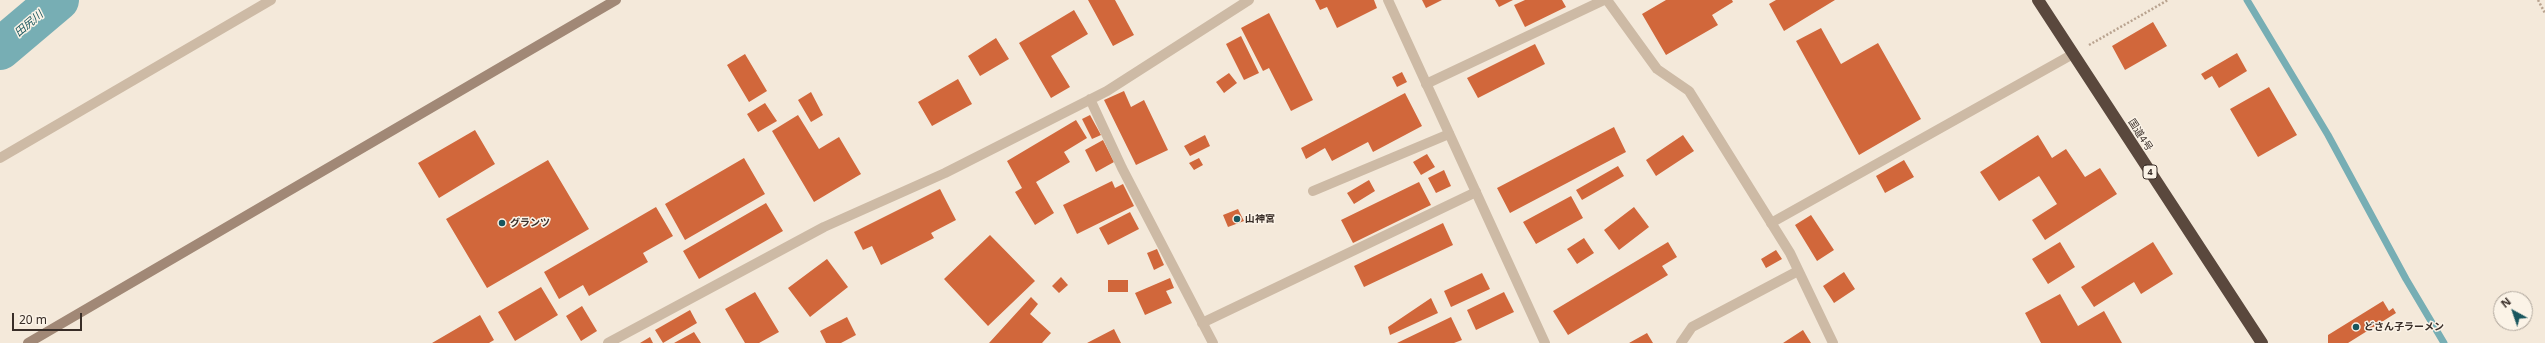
<!DOCTYPE html>
<html>
<head>
<meta charset="utf-8">
<style>
	body { margin:0 }
	#map { position:relative; width:2545px; height:343px; overflow:hidden; background:#f4e9da; font-family:"Noto Sans",sans-serif }
	canvas { display:block }
	.north { position:absolute; left:2493px; top:291px; width:40px; height:40px; box-sizing:border-box; background:#fbf3e7; border:1px solid #ada49a; border-radius:50%; rotate:320deg; font-size:11px; font-weight:700; line-height:16px; text-align:center; color:#382d27 }
	.north::after { content:''; display:block; margin:auto; width:14px; height:18px; background:#19565e; clip-path:polygon(50% 0,100% 100%,50% 72%,0 100%) }
	.scale { position:absolute; left:12px; top:313px; width:70px; height:18px; box-sizing:border-box; border:2px solid #382d27; border-top:0; padding-left:5px; font-size:12px; line-height:14px; white-space:nowrap; color:#382d27; -webkit-text-stroke:3px #fbf3e7; paint-order:stroke }
</style>
</head>
<body>
<div id="map">
<canvas width="2545" height="343"></canvas>
<div class="north">N</div>
<div class="scale">20 m</div>
</div>
<script>
const ctx = document.querySelector('canvas').getContext('2d');
ctx.lineJoin = 'round';
function trace(path, color, width, dash) { ctx.strokeStyle = color; ctx.lineWidth = width; ctx.lineCap = dash ? 'butt' : 'round'; ctx.setLineDash(dash || []); ctx.stroke(path); }
function paint(path, color) { ctx.fillStyle = color; ctx.fill(path, 'evenodd'); }
function write(font, color, halo, rows, align = 'center') {
  ctx.font = font + ' "Noto Sans","Noto Sans JP",sans-serif'; ctx.lineWidth = 3; ctx.setLineDash([]); ctx.textBaseline = 'middle'; ctx.strokeStyle = halo; ctx.fillStyle = color; for (const [text, x, y, turn = 0] of rows) {
    ctx.save(); ctx.translate(x, y); ctx.rotate((+turn || 0) * Math.PI / 180); ctx.textAlign = isNaN(turn) ? turn : align; if (halo) ctx.strokeText(text, 0, 0); ctx.fillText(text, 0, 0); ctx.restore();
  }
}
trace(new Path2D(`
	M 2247,0 L 2328,135 L 2406,279 L 2444,343`), '#77aeb4', 7);
trace(new Path2D(`
	M 0,49 L 58,0`), '#77aeb4', 42);
paint(new Path2D(`
	M 1088,0 L 1115,0 L 1134,35 L 1113,46 Z
	M 1315,0 L 1374,0 L 1377,8 L 1337,28 L 1327,7 L 1320,10 Z
	M 1422,0 L 1442,0 L 1426,8 Z
	M 1495,0 L 1513,0 L 1499,7 Z
	M 1525,0 L 1562,0 L 1566,7 L 1525,27 L 1514,5 Z
	M 1666,0 L 1732,0 L 1733,2 L 1712,15 L 1718,25 L 1666,55 L 1642,14 Z
	M 1776,0 L 1835,0 L 1784,31 L 1769,4 Z
	M 1074,10 L 1088,34 L 1051,56 L 1070,87 L 1051,98 L 1019,43 Z
	M 1269,13 L 1313,100 L 1291,111 L 1269,68 L 1263,71 L 1241,28 Z
	M 2153,22 L 2167,46 L 2125,70 L 2112,46 Z
	M 1821,28 L 1841,64 L 1878,43 L 1921,119 L 1859,155 L 1796,41 Z
	M 1241,36 L 1259,73 L 1244,80 L 1226,44 Z
	M 996,38 L 1009,59 L 980,76 L 968,56 Z
	M 1535,44 L 1545,64 L 1478,98 L 1467,78 Z
	M 2237,53 L 2247,71 L 2219,88 L 2212,76 L 2205,80 L 2201,74 Z
	M 745,54 L 767,91 L 749,102 L 727,65 Z
	M 1402,72 L 1407,82 L 1397,87 L 1392,77 Z
	M 1229,73 L 1237,83 L 1224,93 L 1216,82 Z
	M 958,79 L 972,104 L 932,126 L 918,102 Z
	M 2269,87 L 2297,135 L 2258,157 L 2230,109 Z
	M 1124,91 L 1131,107 L 1144,100 L 1168,150 L 1136,165 L 1104,100 Z
	M 811,92 L 823,115 L 811,122 L 798,100 Z
	M 1405,93 L 1422,126 L 1373,152 L 1368,142 L 1332,161 L 1325,148 L 1306,159 L 1301,148 Z
	M 765,103 L 777,121 L 758,132 L 747,114 Z
	M 798,115 L 819,149 L 839,137 L 861,174 L 814,202 L 772,131 Z
	M 1090,115 L 1101,135 L 1092,139 L 1082,119 Z
	M 1076,120 L 1087,138 L 1064,152 L 1070,162 L 1036,182 L 1054,213 L 1035,225 L 1015,192 L 1022,188 L 1007,161 Z
	M 1614,127 L 1626,152 L 1510,213 L 1497,188 Z
	M 475,130 L 495,164 L 439,198 L 418,163 Z
	M 1205,135 L 1210,146 L 1190,156 L 1184,146 Z
	M 1683,135 L 1694,151 L 1656,176 L 1646,160 Z
	M 2038,135 L 2052,158 L 2066,149 L 2085,177 L 2100,168 L 2117,194 L 2045,240 L 2032,220 L 2057,204 L 2039,176 L 1999,201 L 1980,172 Z
	M 1103,140 L 1114,162 L 1096,172 L 1085,150 Z
	M 1427,154 L 1435,167 L 1421,175 L 1413,162 Z
	M 744,158 L 765,194 L 685,240 L 665,204 Z
	M 1199,158 L 1203,165 L 1194,170 L 1189,163 Z
	M 548,160 L 589,229 L 487,288 L 446,219 Z
	M 1904,160 L 1914,177 L 1885,193 L 1876,176 Z
	M 1618,166 L 1624,176 L 1582,200 L 1576,190 Z
	M 1444,170 L 1451,186 L 1436,193 L 1428,178 Z
	M 1369,180 L 1375,191 L 1354,204 L 1347,193 Z
	M 1112,181 L 1115,188 L 1123,184 L 1134,206 L 1077,234 L 1063,205 Z
	M 1419,182 L 1431,205 L 1353,243 L 1341,220 Z
	M 940,189 L 956,220 L 931,233 L 934,238 L 881,265 L 872,246 L 863,250 L 854,232 Z
	M 1571,196 L 1583,218 L 1536,244 L 1523,222 Z
	M 766,203 L 783,231 L 699,279 L 683,251 Z
	M 656,207 L 673,236 L 643,253 L 648,262 L 589,296 L 583,285 L 559,299 L 544,272 Z
	M 1634,207 L 1649,227 L 1619,250 L 1604,230 Z
	M 1238,209 L 1244,221 L 1228,227 L 1223,215 Z
	M 1130,212 L 1139,229 L 1108,245 L 1099,228 Z
	M 1811,215 L 1834,250 L 1817,261 L 1795,225 Z
	M 1443,223 L 1453,245 L 1364,287 L 1354,266 Z
	M 990,235 L 1035,281 L 988,326 L 944,279 Z
	M 1584,238 L 1594,253 L 1577,264 L 1567,249 Z
	M 1668,242 L 1677,257 L 1662,266 L 1668,275 L 1568,335 L 1553,311 Z
	M 2060,242 L 2075,267 L 2048,284 L 2032,259 Z
	M 2153,242 L 2173,274 L 2141,294 L 2134,282 L 2094,307 L 2081,287 Z
	M 1157,249 L 1164,265 L 1154,270 L 1147,253 Z
	M 1776,250 L 1782,259 L 1766,268 L 1761,259 Z
	M 827,259 L 848,287 L 810,317 L 788,288 Z
	M 1844,272 L 1855,289 L 1834,303 L 1823,286 Z
	M 1482,273 L 1490,289 L 1451,307 L 1444,291 Z
	M 1061,277 L 1068,285 L 1059,293 L 1052,286 Z
	M 1170,278 L 1174,288 L 1166,291 L 1172,303 L 1145,315 L 1135,293 Z
	M 1108,280 L 1128,280 L 1128,292 L 1108,292 Z
	M 541,287 L 558,315 L 515,341 L 498,312 Z
	M 755,292 L 779,332 L 759,343 L 745,343 L 725,309 Z
	M 1504,292 L 1514,312 L 1476,330 L 1467,310 Z
	M 2060,294 L 2078,326 L 2104,311 L 2122,343 L 2041,343 L 2025,313 Z
	M 1031,297 L 1038,304 L 1030,314 L 1051,333 L 1042,343 L 989,343 Z
	M 1431,298 L 1438,313 L 1390,335 L 1388,327 Z
	M 2383,301 L 2389,311 L 2393,308 L 2396,313 L 2348,343 L 2328,343 L 2328,335 Z
	M 582,306 L 597,331 L 581,341 L 566,316 Z
	M 690,310 L 697,323 L 663,343 L 655,330 Z
	M 480,315 L 494,340 L 489,343 L 432,343 Z
	M 847,317 L 856,335 L 841,343 L 826,343 L 820,331 Z
	M 1451,317 L 1462,340 L 1454,343 L 1397,343 Z
	M 1114,329 L 1121,343 L 1087,343 Z
	M 1803,330 L 1811,343 L 1783,343 Z
	M 694,332 L 701,343 L 674,343 Z
	M 1647,333 L 1653,343 L 1629,343 Z
	M 650,337 L 653,343 L 640,343 Z`), '#d1673b');
trace(new Path2D(`
	M 2538,0 L 2545,13
	M 2089,45 L 2168,0`), '#b9a38f', 2.5, [2, 2]);
trace(new Path2D(`
	M 1426,84 L 1604,0
	M 0,158 L 271,0
	M 1313,191 L 1449,134
	M 1771,223 L 2073,54
	M 1202,323 L 1476,192
	M 1681,343 L 1692,327 L 1798,271`), '#cdbaa5', 10);
trace(new Path2D(`
	M 1388,0 L 1545,343
	M 1607,0 L 1657,69 L 1689,91 L 1790,253 L 1833,343
	M 1090,99 L 1122,168 L 1213,343
	M 608,343 L 824,227 L 945,173 L 1107,91 L 1249,0`), '#cdbaa5', 10);
trace(new Path2D(`
	M 28,343 L 616,0`), '#a18876', 10);
trace(new Path2D(`
	M 2038,0 L 2262,343`), '#5a483d', 12);
for (const [x, y, r, color] of [
	[1237,219,4,"#19565e"],
	[502,223,4,"#19565e"],
	[2356,327,4,"#19565e"]
]) { const dot = new Path2D(); dot.arc(x, y, r, 0, 2 * Math.PI); ctx.fillStyle = color; ctx.fill(dot); trace(dot, '#fbf3e7', 1.5); }
for (const [x, y, w] of [
	[2150,172,14]
]) { const box = new Path2D(); box.roundRect(x - w / 2, y - 7, w, 14, 3); ctx.fillStyle = '#fbf3e7'; ctx.fill(box); trace(box, '#382d27', 1); }
write('bold 9px', '#382d27', null, [
	["4",2150,172]
]);
write('10px', '#382d27', '#fbf3e7', [
	["国道4号",2140,135,57]
]);
write('bold 10px', '#382d27', '#fbf3e7', [
	["山神宮",1245,219],
	["グランツ",510,223],
	["どさん子ラーメン",2364,327]
], 'left');
write('italic 11px', '#19565e', '#fbf3e7', [
	["田尻川",29,24,-40]
]);
</script>
</body>
</html>
